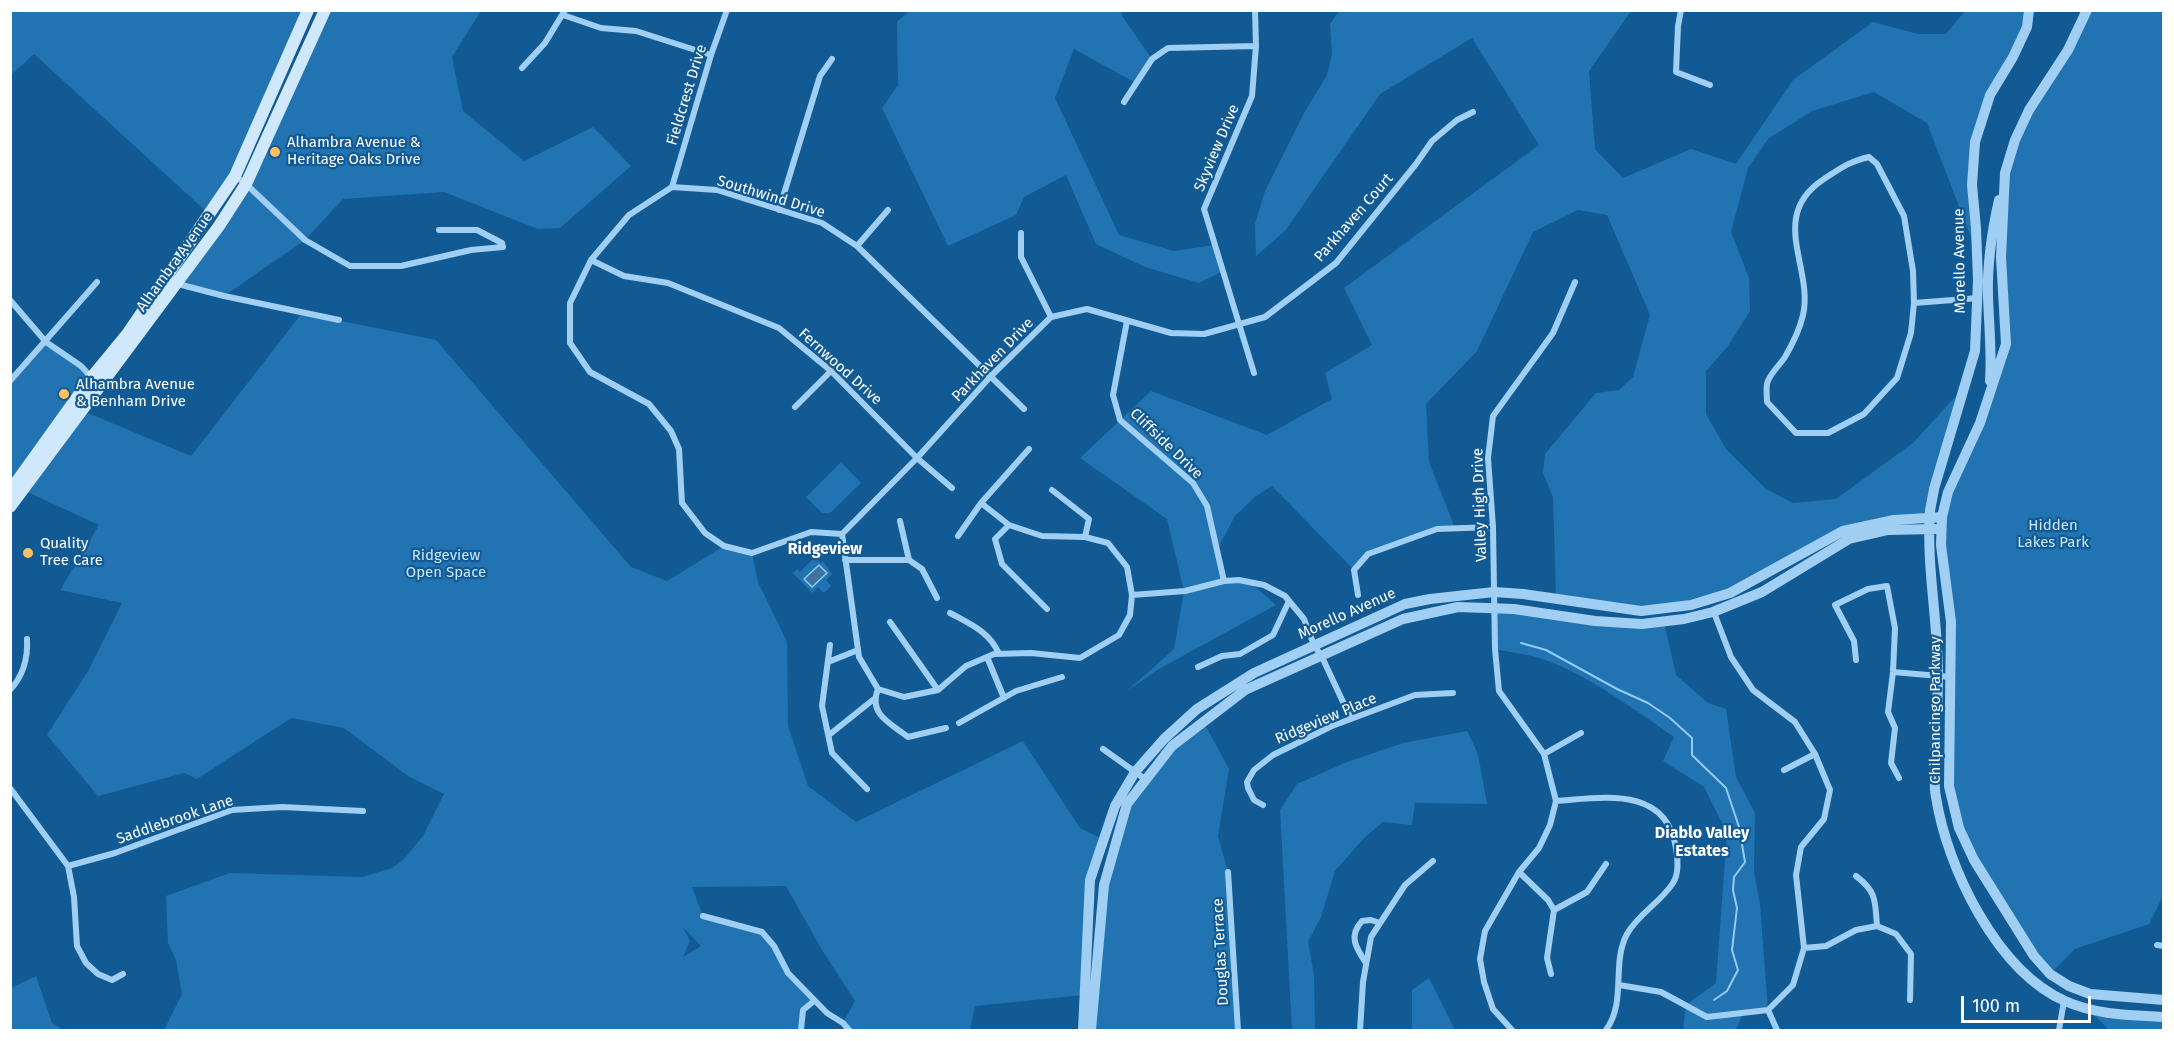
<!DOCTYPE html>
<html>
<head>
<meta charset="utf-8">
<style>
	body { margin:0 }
	#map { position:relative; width:2174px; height:1041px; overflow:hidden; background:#125a94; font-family:"Fira Sans",sans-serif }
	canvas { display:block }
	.frame { position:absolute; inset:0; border:12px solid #fff; pointer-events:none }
	.scale { position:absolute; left:1961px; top:996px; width:130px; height:27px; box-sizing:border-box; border:3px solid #fff; border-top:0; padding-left:8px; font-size:18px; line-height:21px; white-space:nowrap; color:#fff; -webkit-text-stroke:4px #125a94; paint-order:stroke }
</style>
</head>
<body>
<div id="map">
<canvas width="2174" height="1041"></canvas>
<div class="frame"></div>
<div class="scale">100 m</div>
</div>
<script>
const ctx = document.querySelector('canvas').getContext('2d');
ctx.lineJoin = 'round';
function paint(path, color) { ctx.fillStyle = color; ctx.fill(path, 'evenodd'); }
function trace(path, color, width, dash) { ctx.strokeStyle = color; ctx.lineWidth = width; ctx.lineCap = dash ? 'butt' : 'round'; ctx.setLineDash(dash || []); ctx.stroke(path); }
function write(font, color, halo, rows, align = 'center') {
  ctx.font = font + ' "Fira Sans",sans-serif'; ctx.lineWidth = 4.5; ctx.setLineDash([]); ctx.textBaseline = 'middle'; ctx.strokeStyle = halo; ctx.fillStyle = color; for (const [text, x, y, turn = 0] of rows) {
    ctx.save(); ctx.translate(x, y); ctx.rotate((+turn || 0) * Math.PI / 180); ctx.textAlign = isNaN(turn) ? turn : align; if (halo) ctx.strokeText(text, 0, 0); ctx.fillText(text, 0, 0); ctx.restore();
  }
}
paint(new Path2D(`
	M 11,11 L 308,11 L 210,215 L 34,54 L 11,75 Z
	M 325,11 L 481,11 L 452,57 L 463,111 L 524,161 L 593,127 L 631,166 L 560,228 L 538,229 L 444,192 L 343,199 L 305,240 L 224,296 L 178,284 L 219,226 Z
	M 909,11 L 1121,11 L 1122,16 L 1152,59 L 1136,83 L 1074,49 L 1055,98 L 1119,235 L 1174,251 L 1215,245 L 1223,271 L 1199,283 L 1145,267 L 1096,244 L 1066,175 L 1024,197 L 1016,215 L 948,246 L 882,108 L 898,85 L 897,22 Z
	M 1339,11 L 1631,11 L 1589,71 L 1595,149 L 1623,178 L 1691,149 L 1736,164 L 1793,80 L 1873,22 L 1918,34 L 1946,34 L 1965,11 L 2029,11 L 1990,95 L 1975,142 L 1977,253 L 1927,123 L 1874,92 L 1812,111 L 1768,139 L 1748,168 L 1731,232 L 1749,278 L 1750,311 L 1728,346 L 1706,371 L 1706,414 L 1726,449 L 1766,489 L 1793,503 L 1836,499 L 1913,443 L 1966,385 L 1931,517 L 1843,531 L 1730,593 L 1641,611 L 1556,598 L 1553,497 L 1543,473 L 1545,454 L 1596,393 L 1619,390 L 1633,377 L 1650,315 L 1607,215 L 1578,210 L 1533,232 L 1477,351 L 1426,404 L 1429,462 L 1455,528 L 1437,529 L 1369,554 L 1354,570 L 1272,486 L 1255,497 L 1235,516 L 1217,550 L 1224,581 L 1251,583 L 1276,605 L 1157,670 L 1127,691 L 1174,649 L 1184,591 L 1167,519 L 1080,458 L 1151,391 L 1267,435 L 1332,399 L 1325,373 L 1372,345 L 1344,288 L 1539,145 L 1472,38 L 1380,94 L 1285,231 L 1256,256 L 1255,224 L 1265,191 L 1304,113 L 1327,75 L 1332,54 L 1330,24 Z
	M 2087,11 L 2163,11 L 2163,896 L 2149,924 L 2075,949 L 2050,974 L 1974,860 L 1949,786 L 1951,683 L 1942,517 L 2006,344 L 2005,173 L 2029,110 Z
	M 302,313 L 436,340 L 631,567 L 667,581 L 724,546 L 752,553 L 758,582 L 787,642 L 788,726 L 808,786 L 856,822 L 1023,741 L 1080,828 L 1104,840 L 1090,880 L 1084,995 L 975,1006 L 970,1030 L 849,1030 L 843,1023 L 855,1001 L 822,950 L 786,886 L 692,887 L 703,916 L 762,932 L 788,973 L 814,1001 L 804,1010 L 801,1030 L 164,1030 L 182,994 L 176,960 L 168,943 L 166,896 L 230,873 L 362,877 L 392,868 L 404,859 L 423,836 L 444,794 L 408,776 L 344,728 L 291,718 L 197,779 L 184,773 L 98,796 L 47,735 L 88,671 L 122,603 L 60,590 L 99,525 L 23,490 L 83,411 L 191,456 ZM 683,927 L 701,946 L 683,957 L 690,941 Z
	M 46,342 L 81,366 L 91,378 L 10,491 L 10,381 Z
	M 841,462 L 861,483 L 830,513 L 822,513 L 806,497 Z
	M 815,557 L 821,563 L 823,561 L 832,574 L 826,580 L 831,586 L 824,593 L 818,587 L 812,593 L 793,573 L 797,569 L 800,572 Z
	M 1494,607 L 1664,622 L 1676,675 L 1708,703 L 1726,709 L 1736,777 L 1755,813 L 1754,872 L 1760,904 L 1768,1010 L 1743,1013 L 1736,1030 L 1683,1030 L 1686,1005 L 1716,983 L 1727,833 L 1704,787 L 1663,761 L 1674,737 C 1635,710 1590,676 1545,660 C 1530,654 1511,653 1495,649 Z
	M 1203,721 L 1229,769 L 1218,836 L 1228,872 L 1238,1030 L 1091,1030 L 1104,885 L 1127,804 L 1145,779 Z
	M 1467,731 L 1478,754 L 1487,804 L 1415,803 L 1412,825 L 1383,822 L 1365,837 L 1335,871 L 1321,917 L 1308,942 L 1314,975 L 1315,1030 L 1292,1030 L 1280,810 L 1297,784 L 1347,762 L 1403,743 Z
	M 36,976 L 52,1023 L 63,1030 L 11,1030 L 11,988 Z
	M 1429,978 L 1455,1030 L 1412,1030 L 1412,990 Z
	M 2089,1010 L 2163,1017 L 2163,1030 L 2109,1030 Z`), '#2173b1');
const water = new Path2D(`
	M 819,565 L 827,573 L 812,587 L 804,579 Z`);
paint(water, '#3f729c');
trace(water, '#92ccf6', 1.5);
trace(new Path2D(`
	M 1521,643 L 1546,650 L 1617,689 L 1648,703 L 1670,718 L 1692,738 L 1692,755 L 1726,788 L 1739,827 L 1745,862 L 1734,877 L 1733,890 L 1737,908 L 1732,950 L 1738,970 L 1727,991 L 1714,1000`), '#92ccf6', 2);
trace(new Path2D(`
	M 1681,10 L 1678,26 L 1676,72 L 1710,85
	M 563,15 L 601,28 L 636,31 L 711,55
	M 522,68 L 545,43 L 565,10
	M 1124,102 L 1152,59 L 1168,48 L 1256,46
	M 1869,157 L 1877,164 L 1904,216 L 1913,271 L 1914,303 L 1911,333 L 1897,378 L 1864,414 L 1828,433 L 1796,433 L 1767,402 C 1767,396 1766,389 1767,384 C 1769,374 1780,365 1785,357 C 1792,345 1800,328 1803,315 C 1814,268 1767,216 1824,179 C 1841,168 1848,162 1869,157 Z
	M 235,176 L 246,184 L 305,240 L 350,266 L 401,266 L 471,250 L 503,247 L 502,243 L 477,230 L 439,230
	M 672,187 L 711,55 L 727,10
	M 779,210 L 820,76 L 832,59
	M 1021,233 L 1021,257 L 1051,317
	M 857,246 L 888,210
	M 591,260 L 624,276 L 668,283 L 779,328 L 831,371 L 917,458 L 952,488
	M 178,284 L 224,296 L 339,320
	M 10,300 L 46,342 L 81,366 L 92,378
	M 1914,303 L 1979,298
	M 1127,321 L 1113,395 L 1120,420 L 1193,483 L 1207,506 L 1224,581
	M 1254,373 L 1204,209 L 1252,96 L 1256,46 L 1255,10
	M 10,381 L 97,282
	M 795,407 L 831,371
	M 1052,490 L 1089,519 L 1085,537
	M 981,503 L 1009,525 L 1042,536 L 1085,537 L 1108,543 L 1127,567 L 1132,595
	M 900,521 L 909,560 L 922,569 L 937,598
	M 1009,525 L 995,539 L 1002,564 L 1047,609
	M 842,534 L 811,532 L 752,553 L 724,546 L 705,533 L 682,503 L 679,449 L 671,431 L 649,404 L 590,372 L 570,343 L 570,303 L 591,260 L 629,215 L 672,187 L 717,190 L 822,223 L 857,246 L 1024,409
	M 842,534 L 917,458 L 990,377 L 1051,317 L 1087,309 L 1171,333 L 1204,334 L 1265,317 L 1336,263 L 1416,164 L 1432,141 L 1457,120 L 1473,112
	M 842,534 L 859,657 L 878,689 L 904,697 L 938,690 L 966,666 L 994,654 L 1031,653 L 1080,658 L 1119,635 L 1130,615 L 1132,595 L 1185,591 L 1224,581 L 1239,580 L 1264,585 L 1285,596 L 1304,619 L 1314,645 L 1322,657 L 1351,719
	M 958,536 L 981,503 L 1029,449
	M 845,560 L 909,560
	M 1358,595 L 1354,570 L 1368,554 L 1437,529 L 1493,527
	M 950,613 C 970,624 990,632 999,654
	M 890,622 L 938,690
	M 830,645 L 822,706 L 832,753 L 867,789
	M 987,657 L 1004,698
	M 1856,660 L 1854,641 L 1835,605 L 1868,589 L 1887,586 L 1895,628 L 1893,672 L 1888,712 L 1895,728 L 1891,763 L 1899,778
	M 828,662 L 858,650
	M 1198,667 L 1222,656 L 1240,654 L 1273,635 L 1289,601
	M 1893,672 L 1951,677
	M 878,689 C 868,714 890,723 908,737 L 946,728
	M 10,690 C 23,676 28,657 27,639
	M 959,723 L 1016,691 L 1062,677
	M 829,735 L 874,699
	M 1103,749 L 1145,779
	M 1544,754 L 1581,733
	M 1784,770 L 1815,754
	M 10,788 L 68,866 L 74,897 L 77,946 L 86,963 L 98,974 L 112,980 L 123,974
	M 1556,801 C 1602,798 1666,785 1676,848 C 1678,858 1679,874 1673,883 C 1661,902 1638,914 1627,934 C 1611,964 1627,1001 1606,1030
	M 1263,805 L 1254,800 L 1248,788 L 1247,782 L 1254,770 L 1273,755 L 1332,726 L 1415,695 L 1453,693
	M 68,866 L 115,853 L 232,810 L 282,807 L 363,811
	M 1228,872 L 1238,1030
	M 1519,872 L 1548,900 L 1554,910 L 1547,958 L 1551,974
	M 1856,876 C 1877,892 1875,901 1877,926
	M 1554,910 L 1587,892 L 1606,864
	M 703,916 L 762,932 L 774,946 L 788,973 L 827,1013 L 843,1023 L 849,1030
	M 2157,945 L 2164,946
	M 1804,948 L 1826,946 L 1856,930 L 1877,926 L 1896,934 L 1911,954 L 1910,1000
	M 1366,963 C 1356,948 1348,936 1362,921 L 1371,920 L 1380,923
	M 1619,985 L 1661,992 L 1707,1017 L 1768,1010 L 1793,985 L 1804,948 L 1796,875 L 1801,847 L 1824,819 L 1830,790 L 1815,754 L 1795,722 L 1753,690 L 1731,657 L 1713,610
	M 1768,1010 L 1777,1030
	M 801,1030 L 803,1010 L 814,1001
	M 1360,1030 L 1363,982 L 1371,937 L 1405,885 L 1433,861
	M 1512,1030 L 1493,1009 L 1484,982 L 1480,959 L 1485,931 L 1519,872 L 1539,848 L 1550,825 L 1556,801 L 1544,754 L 1499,691 L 1495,649 L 1493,527 L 1488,458 L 1493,416 L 1553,333 L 1575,282
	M 2059,1030 L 2064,1001`), '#a0cff3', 6);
trace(new Path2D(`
	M 2029,10 L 2027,27 L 2013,57 L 1990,95 L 1975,142 L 1972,185 L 1976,228 L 1978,280 L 1975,351 L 1934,489 C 1933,496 1931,504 1930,511 C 1926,565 1938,620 1938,675 C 1938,706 1935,738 1935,770 C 1935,779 1934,789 1936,797 C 1947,868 1997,971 2065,1001 C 2096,1015 2130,1015 2164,1017
	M 2087,10 L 2068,50 L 2029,110 L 2015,140 L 2005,173 L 2001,257 L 2006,344 L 1980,423 L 1948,492 L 1942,517 L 1941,545 L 1951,622 L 1949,786 L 1959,828 L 1974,860 L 2034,956 L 2050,974 L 2069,986 L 2090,994 L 2164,1000
	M 1990,381 C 1992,353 1989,326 1988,297 C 1987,266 1992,231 1999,200
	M 1083,1030 L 1090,880 L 1115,806 L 1135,772 L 1164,739 L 1197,709 L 1254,673 L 1405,604 L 1430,599 L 1494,592 L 1523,594 L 1641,611 L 1691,605 L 1730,593 L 1843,531 L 1894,520 L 1942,517
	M 1091,1030 L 1104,885 L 1127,804 L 1172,746 L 1245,690 L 1403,619 L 1458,607 L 1514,609 L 1595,621 L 1642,624 L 1684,619 L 1713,612 L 1762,592 L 1849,539 L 1888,530 L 1935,529`), '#a0cff3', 10);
trace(new Path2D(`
	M 10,491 L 91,378 L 128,333 L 235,176 L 308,10
	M 10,507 L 219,226 L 246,184 L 325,10`), '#cfe8fc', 12);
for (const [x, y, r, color] of [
	[275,152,6,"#ffbf62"],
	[64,394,6,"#ffbf62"],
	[28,553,6,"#ffbf62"]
]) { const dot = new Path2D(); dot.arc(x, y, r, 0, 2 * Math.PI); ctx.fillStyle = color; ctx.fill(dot); trace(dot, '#125a94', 2); }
write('15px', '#fff', '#125a94', [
	["Fieldcrest Drive",687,95,-73],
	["Skyview Drive",1217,148,-67],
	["Southwind Drive",771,197,17],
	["Parkhaven Court",1354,218,-49],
	["Morello Avenue",1960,261,-91],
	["Alhambra Avenue",175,262,-54],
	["Parkhaven Drive",993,360,-46],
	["Fernwood Drive",840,367,42],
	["Cliffside Drive",1166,444,44],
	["Valley High Drive",1480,505,-92],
	["Morello Avenue",1347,614,-24],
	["Chilpancingo Parkway",1936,710,-90],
	["Ridgeview Place",1326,719,-23],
	["Saddlebrook Lane",175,820,-19],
	["Douglas Terrace",1221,952,-93]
]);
write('15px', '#fff', '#125a94', [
	["Alhambra Avenue &",287,143],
	["Heritage Oaks Drive",287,160],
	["Alhambra Avenue",76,385],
	["& Benham Drive",76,402],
	["Quality",40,544],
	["Tree Care",40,561]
], 'left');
write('15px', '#c8e6fd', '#125a94', [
	["Hidden",2053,526],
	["Lakes Park",2053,543],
	["Ridgeview",446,556],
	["Open Space",446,573]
]);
write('bold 16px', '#fff', '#125a94', [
	["Ridgeview",825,550],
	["Diablo Valley",1702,834],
	["Estates",1702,852]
]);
</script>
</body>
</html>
